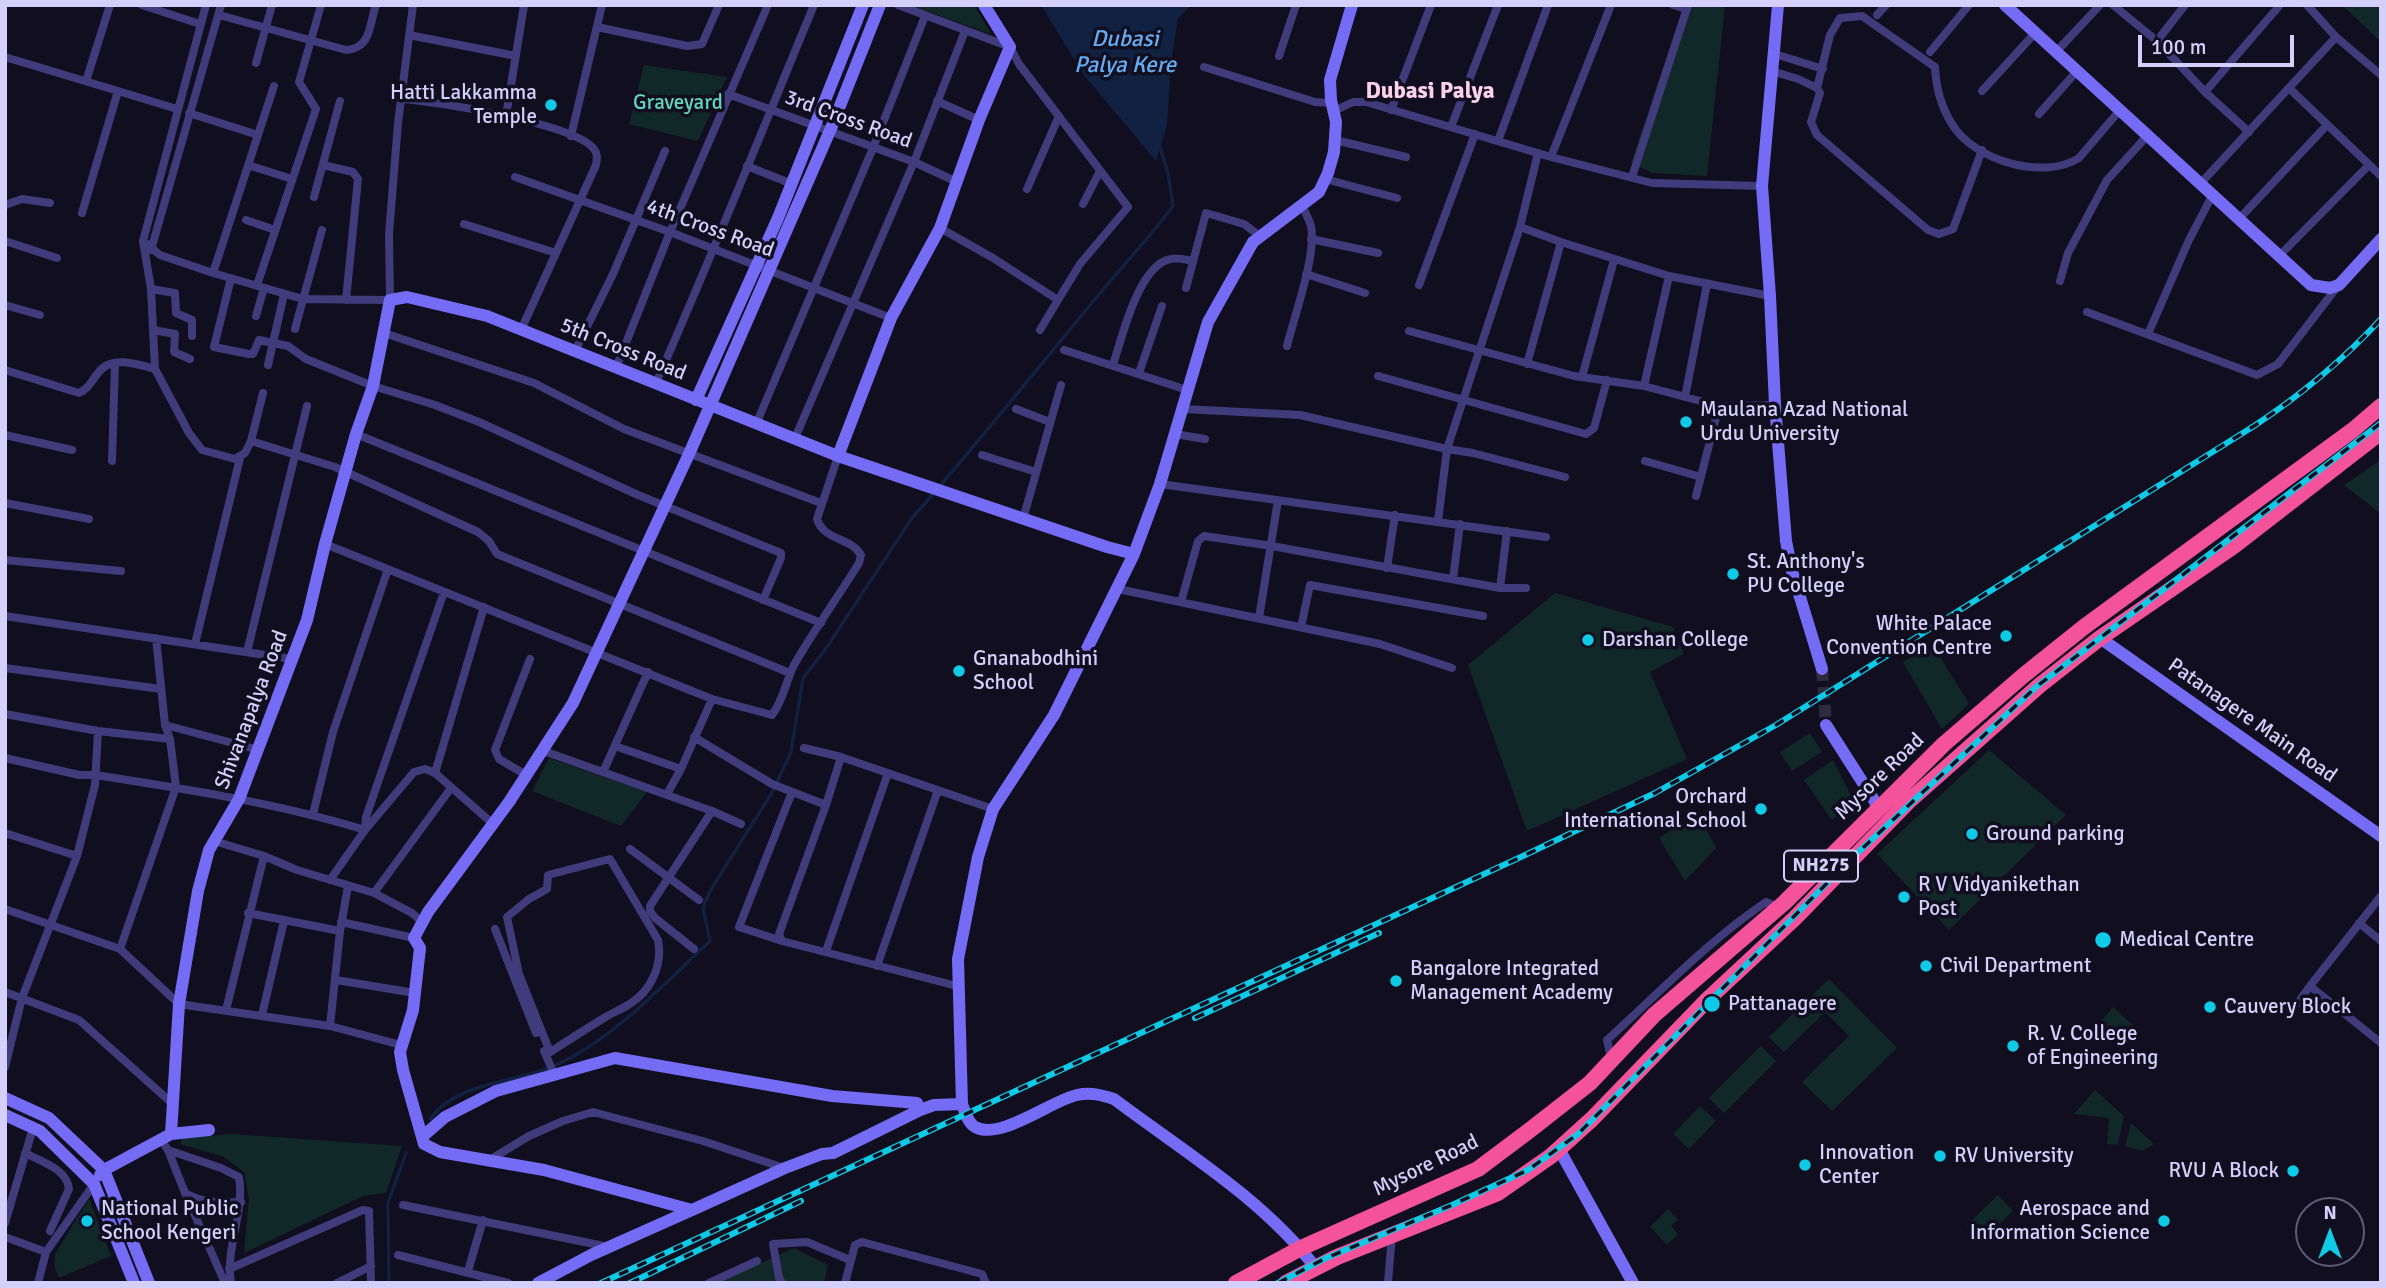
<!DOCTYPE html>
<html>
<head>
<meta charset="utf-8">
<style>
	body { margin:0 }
	#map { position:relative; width:2386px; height:1288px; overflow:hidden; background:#110e1f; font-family:Signika,sans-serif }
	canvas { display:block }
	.frame { position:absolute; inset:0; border:7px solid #d5cffc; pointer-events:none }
	.north { position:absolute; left:2295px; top:1197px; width:70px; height:70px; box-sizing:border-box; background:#110e1f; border:2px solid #5f5b77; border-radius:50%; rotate:0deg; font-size:19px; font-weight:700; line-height:28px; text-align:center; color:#d5cffc }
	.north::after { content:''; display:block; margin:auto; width:24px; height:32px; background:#0fcae7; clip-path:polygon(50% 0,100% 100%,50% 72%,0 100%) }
	.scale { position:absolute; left:2138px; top:35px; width:156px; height:32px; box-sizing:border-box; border:4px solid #d5cffc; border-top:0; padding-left:9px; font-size:21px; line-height:24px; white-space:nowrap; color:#d5cffc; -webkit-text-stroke:5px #110e1f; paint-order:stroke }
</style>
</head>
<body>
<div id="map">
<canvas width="2386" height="1288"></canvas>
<div class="frame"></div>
<div class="north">N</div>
<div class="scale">100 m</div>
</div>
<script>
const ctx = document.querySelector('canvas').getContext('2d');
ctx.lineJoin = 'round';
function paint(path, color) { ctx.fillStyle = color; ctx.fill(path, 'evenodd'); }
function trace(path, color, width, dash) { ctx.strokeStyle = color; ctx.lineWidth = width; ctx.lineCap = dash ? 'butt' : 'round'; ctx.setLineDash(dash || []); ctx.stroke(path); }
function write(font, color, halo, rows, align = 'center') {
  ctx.font = font + ' Signika,sans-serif'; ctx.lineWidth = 7; ctx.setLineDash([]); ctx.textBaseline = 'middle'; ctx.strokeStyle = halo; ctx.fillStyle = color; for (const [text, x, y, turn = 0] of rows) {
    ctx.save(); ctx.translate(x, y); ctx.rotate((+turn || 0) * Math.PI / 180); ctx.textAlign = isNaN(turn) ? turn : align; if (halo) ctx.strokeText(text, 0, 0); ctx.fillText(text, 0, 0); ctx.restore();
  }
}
paint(new Path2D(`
	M 910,5 L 974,5 L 991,34 Z
	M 1684,5 L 1725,5 L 1707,176 L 1653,173 L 1631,163 Z
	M 2342,5 L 2381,5 L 2381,42 Z
	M 644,65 L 727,77 L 698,141 L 629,124 Z
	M 2381,460 L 2381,514 L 2344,485 Z
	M 1555,593 L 1673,627 L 1684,654 L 1650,672 L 1687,759 L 1527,831 L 1468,665 Z
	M 1933,645 L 1969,704 L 1942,729 L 1903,662 Z
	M 1810,733 L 1822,752 L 1792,771 L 1780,752 Z
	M 1989,750 L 2066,815 L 1949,930 L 1877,854 Z
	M 549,758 L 647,792 L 621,826 L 532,791 Z
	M 1833,760 L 1854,801 L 1832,820 L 1804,780 Z
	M 1698,813 L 1716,848 L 1685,881 L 1659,838 Z
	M 1829,979 L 1897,1048 L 1832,1111 L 1802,1082 L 1849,1036 L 1825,1012 L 1784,1052 L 1769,1037 Z
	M 2113,1007 L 2139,1031 L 2126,1044 L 2101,1021 Z
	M 1761,1046 L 1776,1061 L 1724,1113 L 1709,1098 Z
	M 2095,1090 L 2124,1116 L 2118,1145 L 2107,1144 L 2109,1118 L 2074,1114 Z
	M 1700,1106 L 1716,1121 L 1689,1149 L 1673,1134 Z
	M 2131,1123 L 2154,1144 L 2142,1151 L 2125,1146 Z
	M 232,1134 L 402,1146 L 386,1193 L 363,1196 L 244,1253 L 249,1198 L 244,1172 L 222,1156 L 180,1144 L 182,1138 Z
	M 1998,1195 L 2013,1211 L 1982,1241 L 1967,1225 Z
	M 89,1199 L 111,1256 L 59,1278 L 54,1265 L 55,1254 Z
	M 1668,1209 L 1678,1220 L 1671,1226 L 1678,1234 L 1667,1245 L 1650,1227 Z
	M 794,1248 L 828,1265 L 824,1283 L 716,1283 Z`), '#112828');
paint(new Path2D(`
	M 1041,5 L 1192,5 L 1178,18 L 1171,63 L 1167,125 L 1156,161 L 1083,74 Z`), '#102141');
trace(new Path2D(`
	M 939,487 C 994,423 1047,357 1101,292 C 1125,263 1151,236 1173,206 L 1168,173 L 1159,144
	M 430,1119 C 455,1084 508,1083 546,1069 C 606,1047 664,984 710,941 L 703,908 L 710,891 L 773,791 L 791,752 L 803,678 L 825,650 L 912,518 L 934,493
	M 389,1283 L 388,1203 L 406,1153`), '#102141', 3.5);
trace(new Path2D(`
	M 1822,669 L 1826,725`), '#2e2b40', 12, [12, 6]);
trace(new Path2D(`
	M 142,5 L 200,24
	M 206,5 L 143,241 L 151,289 L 155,369 L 189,433 L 202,450 L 235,459 L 245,453 L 251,441 L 335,467 L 478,532 L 489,541 L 497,554 L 790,673
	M 898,5 L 1010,47 L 1019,64 L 1128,207 L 1080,264 L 1058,300 L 993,258 L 940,228
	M 1673,5 L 1687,9
	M 2113,5 L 2157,41 L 2205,92 L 2249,132
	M 2307,5 L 2336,37 L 2381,75
	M 219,15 L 346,50 C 372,48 369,24 376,5
	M 1877,15 L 1886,5
	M 597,27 L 687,46 L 702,44 L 719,5
	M 409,35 L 516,56
	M 2157,41 L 2185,5
	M 1930,52 L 1969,5
	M 2056,52 L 2100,5
	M 1775,54 L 1823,69
	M 1279,56 L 1296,5
	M 5,57 L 118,91
	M 256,63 L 272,5
	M 1204,67 L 1315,102 L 1331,103
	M 1772,71 L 1798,79 L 1817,88
	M 86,81 L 110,5
	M 2289,88 L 2381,176
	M 1982,91 L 2035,33
	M 2205,92 L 2280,5
	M 728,94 L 914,162 L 955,181
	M 401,99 C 436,101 575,124 594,149 C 598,154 597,159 596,165 L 521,330
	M 937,101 L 979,120
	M 1391,110 L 1431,5
	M 1334,111 L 1353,102 L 1366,102 L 1551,157 L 1652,183 L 1762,186
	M 189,113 L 258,135 L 213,273
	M 2039,114 L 2077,71
	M 506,116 L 524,5
	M 1451,127 L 1498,5
	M 258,135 L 274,86
	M 571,136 L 602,5
	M 1335,140 L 1406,157
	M 1498,141 L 1548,5
	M 1982,150 L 1953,229 L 1939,234 L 1928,230 L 1817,135 L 1811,122 L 1820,93 L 1817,88 L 1830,35 L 1840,18 L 1862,16 L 1935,67 C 1936,87 1941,107 1952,124 C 1973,160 2043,181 2079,158 L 2120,110
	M 1551,157 L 1611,5
	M 248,165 L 292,179
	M 323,165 L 353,172 L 358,179 L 346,300
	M 747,166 L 792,184
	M 515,177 L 670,232 L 891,318
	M 1632,177 L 1688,5
	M 1325,179 L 1397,198
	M 2201,183 L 2336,37
	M 1027,189 L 1059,116
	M 314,197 L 340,101
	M 1083,204 L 1100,171
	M 5,205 L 22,199 L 50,203
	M 82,213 L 118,91 L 177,109
	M 2239,219 L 2327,125
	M 246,220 L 275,230
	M 464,224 L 556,253
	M 1520,227 L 1561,242 L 1669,276 L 1770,296
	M 1311,239 L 1378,253
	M 5,241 L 57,258
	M 143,241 L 160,255 L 213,273 L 303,299 L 390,300 L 389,234 L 398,123 L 413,5
	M 151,250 L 221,5
	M 2279,256 L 2369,165
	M 1306,274 L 1365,293
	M 231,278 L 214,347 L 249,354 L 253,354 L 259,340 L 288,346 L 306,359 L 373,386 L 435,405 L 479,422 L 638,495 L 781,553 L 781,558 L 763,600
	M 2060,281 L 2068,253 L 2107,180 L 2148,135
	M 257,285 L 316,109 L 299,82 L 321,5
	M 1419,285 L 1475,134
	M 1186,288 L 1206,213 L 1244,224 L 1261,237
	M 151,289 L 175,293 L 176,313 L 192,320 L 192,336
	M 5,305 L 40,315
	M 2087,312 L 2257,375 L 2278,364 L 2337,287
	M 256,316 L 264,288
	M 295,329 L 322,230
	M 153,330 L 175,334 L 174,352 L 190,359
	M 1040,330 L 1058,300
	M 1409,331 L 1574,376 L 1644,386 L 1669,276
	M 384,333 L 534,383 L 624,429 L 821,503
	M 2148,334 L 2189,240 L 2213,194
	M 1287,346 C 1294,317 1317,254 1311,226 C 1309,219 1305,212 1302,206
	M 1064,350 L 1187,390
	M 575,351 L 613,274 L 665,151
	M 1527,364 L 1561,242
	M 268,365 L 284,294
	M 1113,365 C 1122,337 1139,264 1171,259 C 1177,257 1186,260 1193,261
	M 616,368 L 670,232 L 768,5
	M 5,370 L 79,393 C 89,388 91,382 98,373 C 111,355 137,364 155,369
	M 1139,373 L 1162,306
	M 1378,376 L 1586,434 L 1594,428 L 1607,380
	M 1582,377 L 1614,260
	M 656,383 C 711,258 762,131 814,5
	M 1644,386 L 1719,406 L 1775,405
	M 1685,397 L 1707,284
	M 1016,409 L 1050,422
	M 1183,409 L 1300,415 L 1447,449 L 1473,453 L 1565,477
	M 757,422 L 873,148 L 925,16
	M 356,434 L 821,623
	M 1175,434 L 1205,439
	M 5,435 L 72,450
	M 795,438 L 914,162 L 965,31
	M 251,441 L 263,393
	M 982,455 L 1036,472
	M 112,461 L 115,364
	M 1645,461 L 1701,477
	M 1160,484 L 1546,537
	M 1696,496 L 1719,406
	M 5,503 L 89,519
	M 1023,519 L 1061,385
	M 1438,521 L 1447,449 L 1520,227 L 1538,153
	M 325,544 L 712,699 L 772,715 C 783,701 786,681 794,665 C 814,630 838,597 859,563 L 861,555 C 851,537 824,541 817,519 L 838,456
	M 5,560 L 121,571
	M 1387,568 L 1395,515
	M 1453,579 L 1460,524
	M 1500,588 L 1507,531
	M 1118,589 L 1380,644 L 1452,668
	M 1181,602 L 1198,541 L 1204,536 L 1272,546 L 1500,588 L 1526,588
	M 484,607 L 435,773 L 492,823
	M 5,616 L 292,659
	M 1259,618 L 1278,500
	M 1301,627 L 1310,585 L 1483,616
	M 195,644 L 240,458
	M 247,652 L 307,406
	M 5,668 L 161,689
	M 5,714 L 98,731 L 170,739
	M 165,725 L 259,750
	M 694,737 L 772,784 L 826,805
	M 615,746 L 681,769 L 712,699
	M 804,748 L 841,757
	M 541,750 L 712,811 L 650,906 L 650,911 L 655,918 L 694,949
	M 5,758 L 79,775 L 95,775 C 186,789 277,803 365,830 L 330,880
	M 603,772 L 648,672
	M 526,775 L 499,759 L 495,750 L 530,659
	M 667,794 L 681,769
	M 712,811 L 741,824
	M 313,814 L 333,732 L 388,569
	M 365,830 L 366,817 L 444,592
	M 365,830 L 414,772 L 425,769 L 435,773
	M 5,833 L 77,856
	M 214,841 L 264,856 L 297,870 L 374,893 L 412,913 L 423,923
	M 630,849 L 699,900
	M 374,893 L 451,788
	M 2381,896 L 2310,986 L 2381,1043
	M 5,909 L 120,949 L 179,1004 L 330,1026 L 401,1045
	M 248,913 L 340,931
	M 341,922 L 414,938
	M 2359,923 L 2381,941
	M 495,929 L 536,1033
	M 782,941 L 739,927 L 792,792
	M 120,949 L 176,787 L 170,739 L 165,725 L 156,638
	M 826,951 L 888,773
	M 877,966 L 938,790
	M 336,980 L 415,993
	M 957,986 L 782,941 L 779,934 L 826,805 L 841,757 L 993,809
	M 5,992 L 79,1020 L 174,1105
	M 2297,1004 L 2310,986
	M 226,1010 L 264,856
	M 262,1015 L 284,921
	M 330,1026 L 340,931 L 348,886
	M 544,1051 L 554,1074
	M 546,1055 L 549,1053 C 567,1041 586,1029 604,1018 C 612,1013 620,1010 628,1005 C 651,992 663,965 658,940 L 610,859 L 548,875 L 547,889 L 529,899 L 507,917 L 519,974 L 550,1052
	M 1611,1058 L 1607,1040 C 1659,993 1708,941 1766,902 L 1778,907
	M 5,1067 L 22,998 L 77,856 L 95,785 L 98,731
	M 161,1140 L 168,1150 L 221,1168 L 239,1177 C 245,1213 225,1247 231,1283
	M 168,1150 L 185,1193 L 225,1283
	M 25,1153 C 42,1162 67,1169 69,1189 L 50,1231
	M 491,1159 L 529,1136 L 563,1121 L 593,1112 L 703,1141 L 784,1168
	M 185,1193 C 202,1203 220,1203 241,1202
	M 403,1205 L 609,1247
	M 5,1223 L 33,1128
	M 5,1237 L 46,1252 L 94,1184
	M 398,1255 L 508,1283
	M 229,1269 L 363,1210 L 369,1211 L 371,1283
	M 468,1271 L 483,1220
	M 38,1283 L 46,1252
	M 337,1283 L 371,1266
	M 709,1283 L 757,1261
	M 782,1283 L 779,1278 L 773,1244 L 807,1242 L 850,1260
	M 845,1283 L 855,1245 L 862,1242 L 982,1274 L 986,1283
	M 1388,1283 L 1392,1234`), '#403c7b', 8);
trace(new Path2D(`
	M 880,5 L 832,126 L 689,454 L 573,703 L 509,802 L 428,912 L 414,938 L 420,948 L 413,1010 L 400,1052 L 403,1070 L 424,1144 L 440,1152 L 544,1170 L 692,1210 L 785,1168 L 822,1154 L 833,1153 L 920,1110 L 934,1105 L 962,1104
	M 984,5 L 1010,47 L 979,120 L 940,228 L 891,318 L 838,456 L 1107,547 L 1134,554
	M 1778,5 L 1762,186 L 1770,296 L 1775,405 L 1786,541 L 1792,571 L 1822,669
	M 2005,5 L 2311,285 L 2330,288 L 2339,285 L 2381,239
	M 696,400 L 778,218 L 863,5
	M 2100,638 L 2381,836
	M 1826,725 L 1879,808
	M 5,1098 L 49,1118 L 104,1170 L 149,1283
	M 5,1115 L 40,1131 L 94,1184 L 134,1283
	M 171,1134 L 179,1004 L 198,891 L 209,850 L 239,799 L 307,620 L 325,544 L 356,434 L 373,386 L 390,300 L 407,297 L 487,316 L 838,456
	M 422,1137 L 445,1117 L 496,1091 L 615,1058 L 832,1096 L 917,1103
	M 1559,1149 L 1633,1283
	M 100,1175 L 104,1170 L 171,1134 L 209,1130
	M 1315,1267 C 1263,1199 1183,1151 1114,1099 C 1101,1095 1091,1092 1077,1095 C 1052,1100 1000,1141 975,1127 C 968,1123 965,1112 962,1104 L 958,959 L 978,857 L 993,809 L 1054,715 L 1134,554 L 1160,484 L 1208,322 L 1253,242 L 1319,192 L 1328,173 L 1334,152 L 1336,122 L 1331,100 L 1330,80 L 1352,5
	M 538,1283 L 591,1255 L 692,1210`), '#746cf5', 12);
trace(new Path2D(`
	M 1236,1283 L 1301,1248 L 1478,1169 L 1530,1130 L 1590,1083 L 1654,1015 L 1784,903 L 1944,744 L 2024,675 L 2084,627 L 2353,430 L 2381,406
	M 1286,1283 L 1337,1257 L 1498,1193 L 1551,1156 L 1592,1119 L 1708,999 L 1795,918 L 1910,800 L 2040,685 L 2100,638 L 2234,546 L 2381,432`), '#f4529a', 16);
const rail = new Path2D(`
	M 1195,1018 L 1379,933
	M 601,1283 L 1523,856 L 1655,793 L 1776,725 L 2254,426 C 2301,395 2342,361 2381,319
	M 630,1283 L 801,1201
	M 1278,1283 L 1324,1259 L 1452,1205 L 1528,1170 L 1578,1134 L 1852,858 L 2036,687 L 2381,423`);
trace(rail, '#0fcae7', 6);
trace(rail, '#110e1f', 3.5, [10]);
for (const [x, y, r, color] of [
	[551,105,7,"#0fcae7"],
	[1686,422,7,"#0fcae7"],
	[1733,574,7,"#0fcae7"],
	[2006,636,7,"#0fcae7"],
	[1588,640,7,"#0fcae7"],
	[959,671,7,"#0fcae7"],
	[1761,809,7,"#0fcae7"],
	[1972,834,7,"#0fcae7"],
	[1904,897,7,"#0fcae7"],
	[2103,940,9,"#0fcae7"],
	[1926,966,7,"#0fcae7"],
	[1396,981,7,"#0fcae7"],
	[1712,1004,9,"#0fcae7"],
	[2210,1007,7,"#0fcae7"],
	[2013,1046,7,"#0fcae7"],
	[1940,1156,7,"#0fcae7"],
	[1805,1165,7,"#0fcae7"],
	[2293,1171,7,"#0fcae7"],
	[87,1221,7,"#0fcae7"],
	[2164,1221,7,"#0fcae7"]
]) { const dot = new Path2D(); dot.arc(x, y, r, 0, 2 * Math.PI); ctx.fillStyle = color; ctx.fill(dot); trace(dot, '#110e1f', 2.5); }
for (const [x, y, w] of [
	[1821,866,74]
]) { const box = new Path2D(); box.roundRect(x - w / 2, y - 15.5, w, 31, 5); ctx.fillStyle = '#110e1f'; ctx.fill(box); trace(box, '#d5cffc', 2); }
write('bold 19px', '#d5cffc', null, [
	["NH275",1821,866]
]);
write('21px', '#d5cffc', '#110e1f', [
	["Hatti Lakkamma",537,93,"right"],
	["Temple",537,117,"right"],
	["Maulana Azad National",1700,410],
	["Urdu University",1700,434],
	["St. Anthony's",1747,562],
	["PU College",1747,586],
	["White Palace",1992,624,"right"],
	["Convention Centre",1992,648,"right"],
	["Darshan College",1602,640],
	["Gnanabodhini",973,659],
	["School",973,683],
	["Orchard",1747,797,"right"],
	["International School",1747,821,"right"],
	["Ground parking",1986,834],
	["R V Vidyanikethan",1918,885],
	["Post",1918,909],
	["Medical Centre",2119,940],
	["Civil Department",1940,966],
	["Bangalore Integrated",1410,969],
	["Management Academy",1410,993],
	["Pattanagere",1728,1004],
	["Cauvery Block",2224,1007],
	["R. V. College",2027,1034],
	["of Engineering",2027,1058],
	["Innovation",1819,1153],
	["Center",1819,1177],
	["RV University",1954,1156],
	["RVU A Block",2279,1171,"right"],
	["National Public",101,1209],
	["School Kengeri",101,1233],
	["Aerospace and",2150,1209,"right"],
	["Information Science",2150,1233,"right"]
], 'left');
write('21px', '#60d6bd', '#110e1f', [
	["Graveyard",678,103]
]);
write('21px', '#d5cffc', '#110e1f', [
	["3rd Cross Road",848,120,20],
	["4th Cross Road",710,229,20],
	["5th Cross Road",623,350,22],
	["Shivanapalya Road",252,710,-69],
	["Patanagere Main Road",2252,721,35],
	["Mysore Road",1880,777,-44],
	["Mysore Road",1426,1166,-26]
]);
write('italic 23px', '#64adf5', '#110e1f', [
	["Dubasi",1125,40],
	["Palya Kere",1125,66]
]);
write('bold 23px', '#fcd1eb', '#110e1f', [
	["Dubasi Palya",1430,92]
]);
</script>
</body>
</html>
